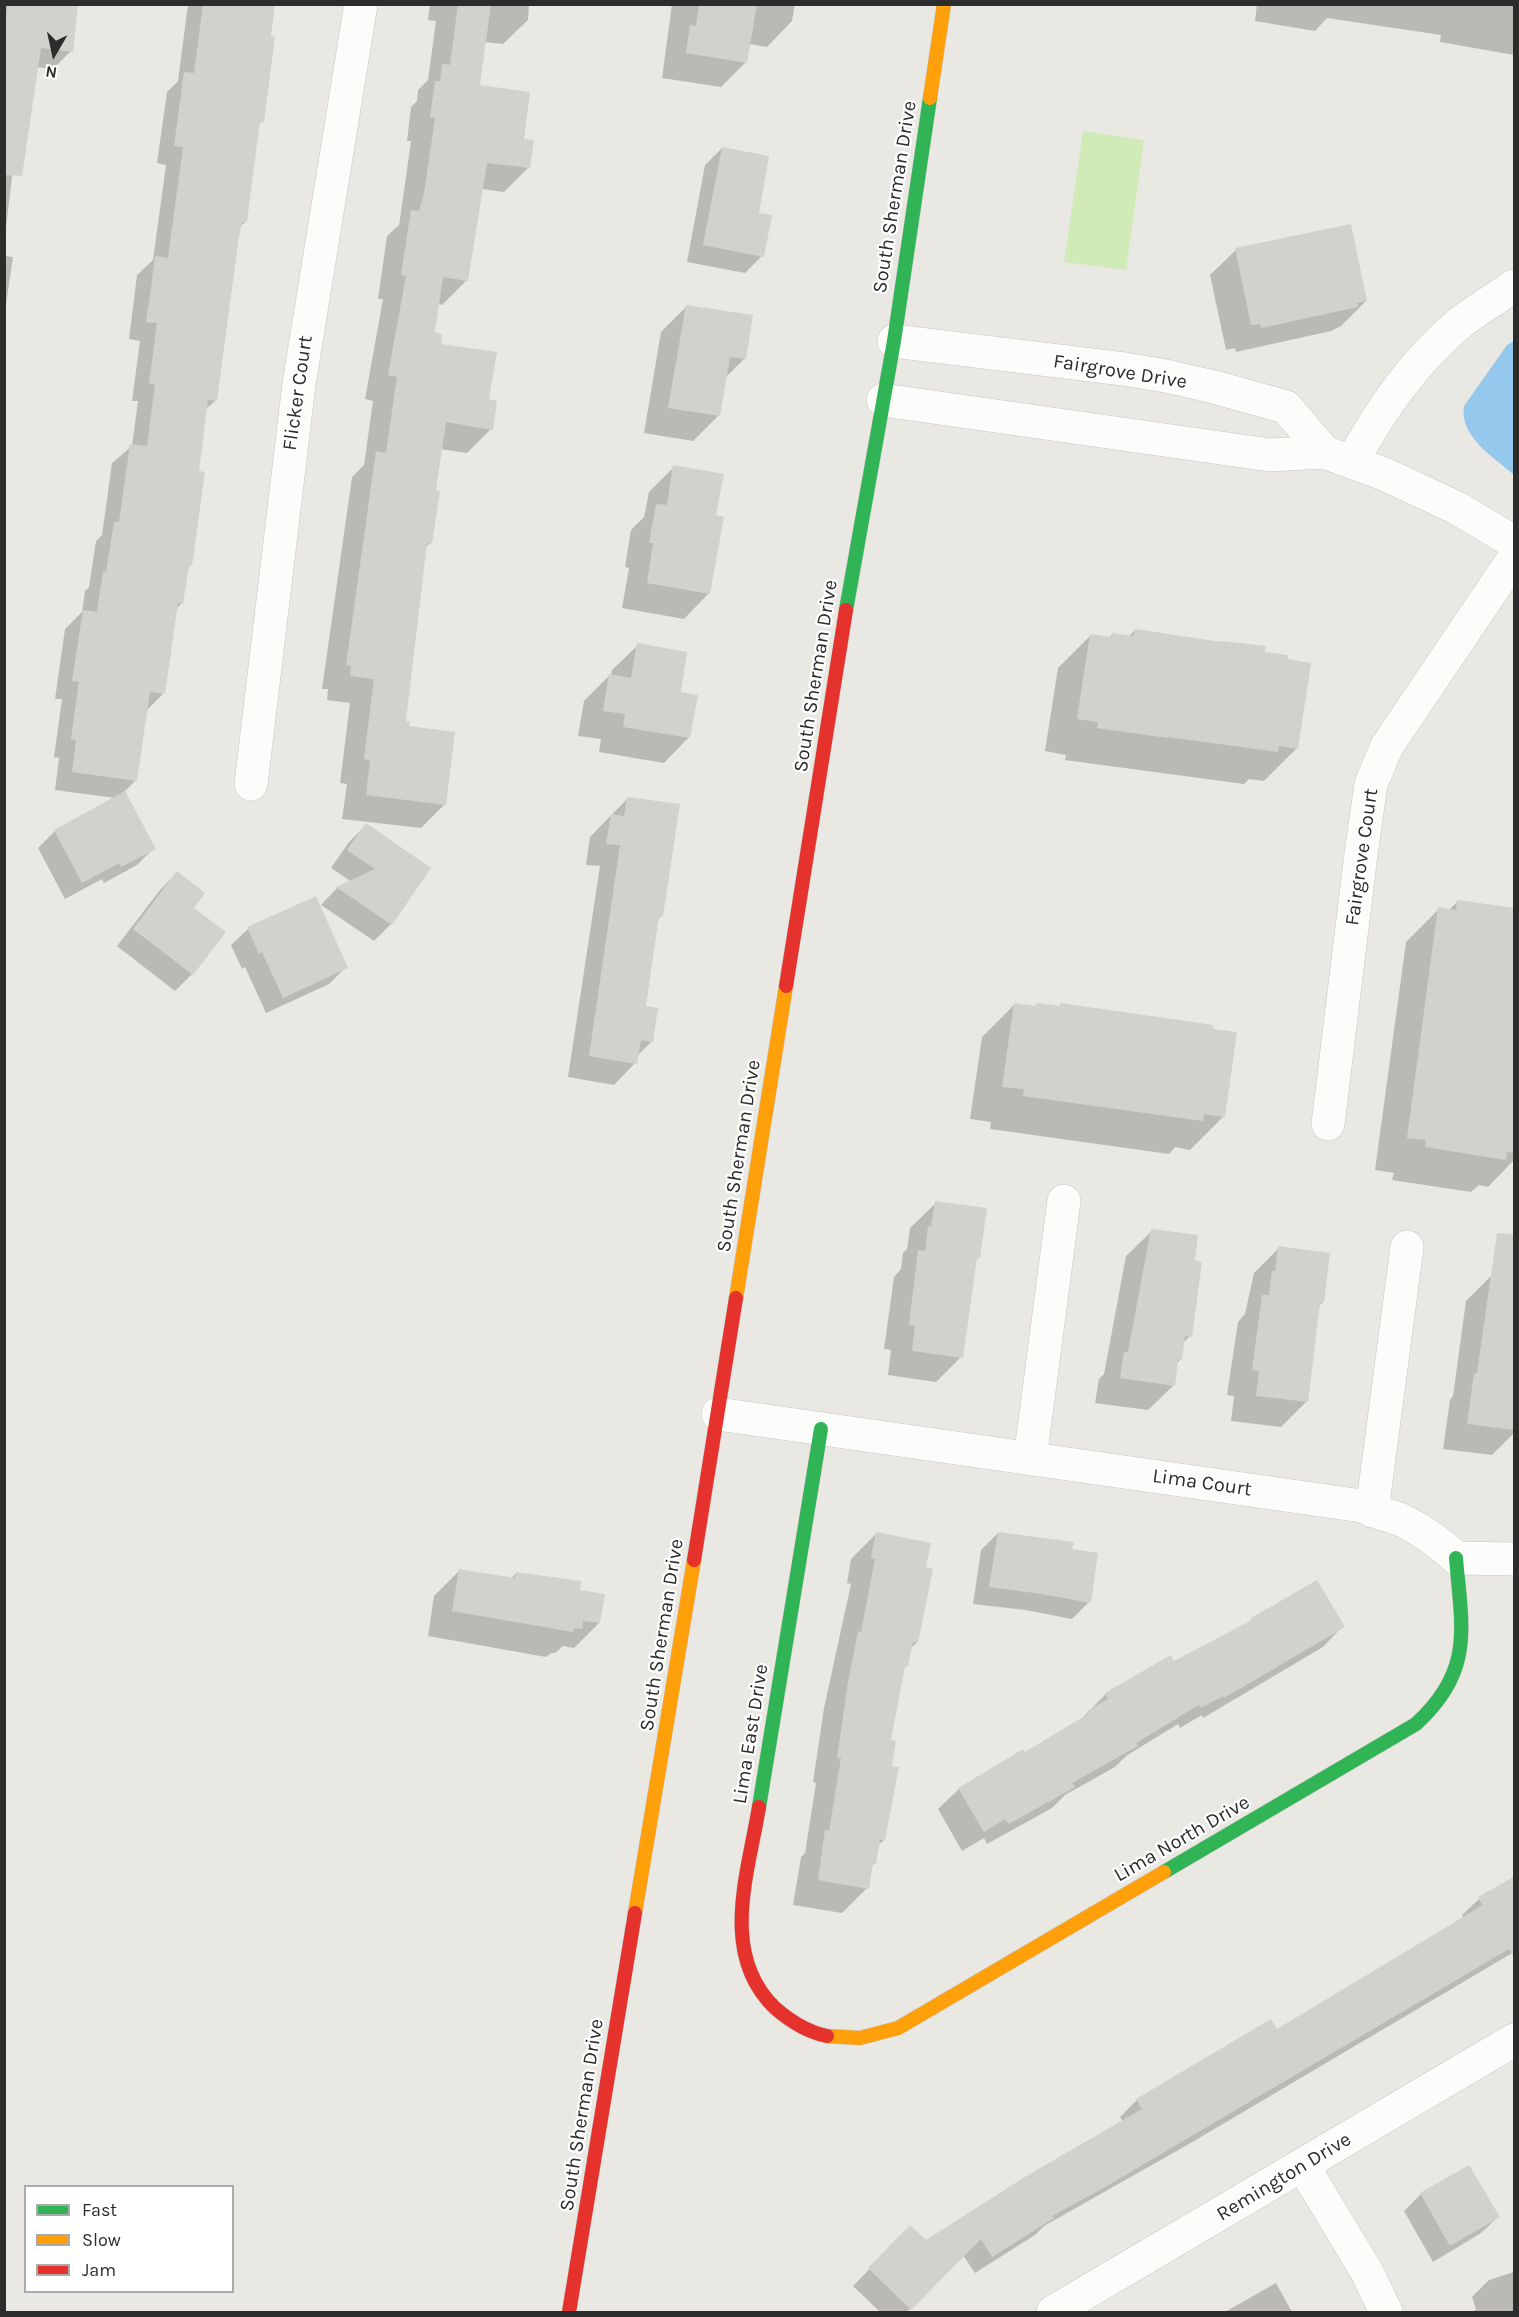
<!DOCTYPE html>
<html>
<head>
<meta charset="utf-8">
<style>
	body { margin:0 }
	#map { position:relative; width:1519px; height:2317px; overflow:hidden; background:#eae8e2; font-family:Karla,sans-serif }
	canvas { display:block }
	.frame { position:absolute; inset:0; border:6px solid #2c2c2c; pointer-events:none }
	.legend { position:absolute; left:24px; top:2185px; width:210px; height:108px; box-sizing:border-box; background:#fff; border:2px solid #ababab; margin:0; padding:8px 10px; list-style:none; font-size:18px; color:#2c2c2c }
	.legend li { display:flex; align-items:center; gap:12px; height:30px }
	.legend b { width:30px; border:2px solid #ababab }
	.north { position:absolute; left:24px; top:24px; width:60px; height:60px; -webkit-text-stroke:4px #fff; paint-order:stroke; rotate:189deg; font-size:16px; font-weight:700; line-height:24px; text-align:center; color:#2c2c2c }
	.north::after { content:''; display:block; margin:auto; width:21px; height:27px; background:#2c2c2c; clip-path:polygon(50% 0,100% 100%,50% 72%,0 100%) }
</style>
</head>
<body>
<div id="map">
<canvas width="1519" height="2317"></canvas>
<div class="frame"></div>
<ul class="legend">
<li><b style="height:8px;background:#30b455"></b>Fast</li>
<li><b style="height:8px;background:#ff9f0a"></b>Slow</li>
<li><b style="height:8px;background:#e5322d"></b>Jam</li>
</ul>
<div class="north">N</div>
</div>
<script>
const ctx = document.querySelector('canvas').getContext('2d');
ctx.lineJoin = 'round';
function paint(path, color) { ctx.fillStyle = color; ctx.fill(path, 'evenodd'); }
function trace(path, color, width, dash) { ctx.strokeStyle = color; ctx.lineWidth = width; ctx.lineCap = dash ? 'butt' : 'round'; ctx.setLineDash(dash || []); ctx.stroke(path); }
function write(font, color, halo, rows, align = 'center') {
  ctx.font = font + ' Karla,sans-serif'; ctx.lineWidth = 4.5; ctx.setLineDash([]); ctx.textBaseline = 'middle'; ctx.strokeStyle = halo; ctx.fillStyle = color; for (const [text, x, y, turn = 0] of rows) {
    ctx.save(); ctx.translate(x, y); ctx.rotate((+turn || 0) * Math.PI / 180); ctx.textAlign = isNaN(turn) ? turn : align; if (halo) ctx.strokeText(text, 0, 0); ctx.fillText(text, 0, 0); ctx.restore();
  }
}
paint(new Path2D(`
	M 1083,131 L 1144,140 L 1126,270 L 1064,262 Z`), '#d0ebb8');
paint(new Path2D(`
	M 1514,341 L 1514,475 C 1494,457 1459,437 1464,406 L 1507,345 Z`), '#94c9ed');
paint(new Path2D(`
	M 4,4 L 77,4 L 71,51 L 53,69 L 36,67 L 15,152 L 4,244 Z
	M 188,4 L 274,4 L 262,121 L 258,125 L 245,222 L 240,227 L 216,400 L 205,410 L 197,472 L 190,565 L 188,568 L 182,603 L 175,610 L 164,693 L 146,711 L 136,780 L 124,792 L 154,848 L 137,865 L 104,883 L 102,879 L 65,899 L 38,848 L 55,831 L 115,798 L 55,790 L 59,758 L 54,757 L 62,699 L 55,699 L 65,629 L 82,612 L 85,591 L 89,587 L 96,541 L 102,535 L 112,463 L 132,446 L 138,401 L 132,401 L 140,341 L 129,339 L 137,275 L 153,260 L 166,165 L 157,163 L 167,92 L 178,81 Z
	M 430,4 L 529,4 L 528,20 L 503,44 L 484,42 L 479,86 L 522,140 L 529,167 L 504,192 L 482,189 L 467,280 L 442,305 L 438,304 L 433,334 L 439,345 L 488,401 L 491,429 L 467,453 L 440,449 L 430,543 L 425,548 L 405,722 L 445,804 L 421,828 L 342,819 L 347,784 L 340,783 L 350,703 L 327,700 L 328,689 L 322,689 L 352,477 L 364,465 L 373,401 L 365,399 L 383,299 L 378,299 L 387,236 L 399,225 L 400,219 L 411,141 L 407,141 L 411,107 L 417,101 L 418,90 L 428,80 L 436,21 L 428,20 Z
	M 672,4 L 795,4 L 792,21 L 767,47 L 749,44 L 746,62 L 721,87 L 662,78 Z
	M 1257,4 L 1514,4 L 1514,55 L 1440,42 L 1441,35 L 1327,18 L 1315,31 L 1255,21 Z
	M 722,148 L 757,214 L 762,256 L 745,273 L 687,262 L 705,165 Z
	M 1236,250 L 1366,301 L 1341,326 L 1331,331 L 1236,352 L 1235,348 L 1226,350 L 1210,275 Z
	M 4,256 L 13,257 L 4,318 Z
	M 687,306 L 745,358 L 724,379 L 718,416 L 693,441 L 644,433 L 661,332 Z
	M 674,467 L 714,517 L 709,593 L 684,619 L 622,608 L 629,568 L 625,567 L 631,530 L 644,517 L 649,492 Z
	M 1135,630 L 1297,748 L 1264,781 L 1249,779 L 1244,784 L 1065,760 L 1066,755 L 1045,751 L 1058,668 L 1091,635 L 1109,638 L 1112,634 L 1128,637 Z
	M 638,645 L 679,693 L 689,737 L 664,763 L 599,752 L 601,739 L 578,736 L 584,701 L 609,676 L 611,676 L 612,670 Z
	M 628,798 L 662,915 L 657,920 L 644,1007 L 652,1041 L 637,1056 L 635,1063 L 614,1085 L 568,1077 L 600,866 L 586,865 L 590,837 Z
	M 366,825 L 391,924 L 374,941 L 321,905 L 337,888 L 352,882 L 331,868 L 349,842 Z
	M 177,873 L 192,908 L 192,974 L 175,991 L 117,946 L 160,890 Z
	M 315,898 L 346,967 L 329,984 L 266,1013 L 245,967 L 242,969 L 231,945 L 248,929 Z
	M 1458,901 L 1514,910 L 1514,1160 L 1488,1187 L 1479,1185 L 1471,1192 L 1392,1180 L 1394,1173 L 1375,1170 L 1406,942 L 1439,909 L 1449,910 Z
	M 1015,1004 L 1034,1007 L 1037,1004 L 1059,1007 L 1061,1005 L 1235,1033 L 1223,1117 L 1190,1150 L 1175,1147 L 1169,1154 L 990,1129 L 991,1122 L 970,1119 L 982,1037 Z
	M 936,1203 L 979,1257 L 975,1261 L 961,1357 L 936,1382 L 888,1375 L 891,1350 L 884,1349 L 894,1277 L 901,1269 L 903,1253 L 907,1249 L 910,1228 Z
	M 1152,1231 L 1193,1262 L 1190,1336 L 1183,1343 L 1180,1360 L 1176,1364 L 1174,1385 L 1148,1410 L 1095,1403 L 1099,1379 L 1104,1374 L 1126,1256 Z
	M 1279,1248 L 1322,1303 L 1318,1307 L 1306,1402 L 1281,1427 L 1231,1421 L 1234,1396 L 1227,1395 L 1238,1322 L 1245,1314 L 1254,1273 Z
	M 1492,1275 L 1514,1279 L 1514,1433 L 1492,1455 L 1443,1449 L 1450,1400 L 1453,1396 L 1466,1301 Z
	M 998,1533 L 1071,1550 L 1089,1602 L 1072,1619 L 1025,1610 L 973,1604 L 981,1550 Z
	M 876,1534 L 925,1569 L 917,1642 L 910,1649 L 907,1665 L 903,1669 L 889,1741 L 884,1840 L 877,1846 L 875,1863 L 871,1867 L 867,1888 L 842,1913 L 793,1905 L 801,1857 L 805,1853 L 816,1783 L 813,1782 L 824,1708 L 851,1584 L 847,1583 L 851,1559 Z
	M 459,1571 L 511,1579 L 516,1573 L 578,1592 L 599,1623 L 574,1648 L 563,1646 L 555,1653 L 551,1653 L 546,1657 L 428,1636 L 434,1596 Z
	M 1252,1619 L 1343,1626 L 1323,1647 L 1203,1718 L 1202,1715 L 1180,1728 L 1178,1724 L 1126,1756 L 1115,1767 L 1065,1795 L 1052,1808 L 987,1844 L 984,1838 L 962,1851 L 938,1809 L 959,1789 L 1024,1754 L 1078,1722 L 1106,1694 L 1173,1663 L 1248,1624 Z
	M 1479,1899 L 1514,1952 L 1189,2144 L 1044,2226 L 1035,2235 L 975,2273 L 963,2255 L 907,2312 L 880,2312 L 853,2286 L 911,2227 L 925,2242 L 1123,2122 L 1120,2117 L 1137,2100 L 1277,2031 L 1464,1918 L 1462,1915 Z
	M 1469,2167 L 1498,2217 L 1481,2233 L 1433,2262 L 1404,2211 L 1421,2194 Z
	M 1514,2272 L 1514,2312 L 1473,2312 L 1476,2309 L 1472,2297 L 1489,2280 Z
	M 1276,2283 L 1292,2312 L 1225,2312 Z`), '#0003');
paint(new Path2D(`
	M 8,4 L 78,4 L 73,52 L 41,48 L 22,176 L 4,175 L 4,34 Z
	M 203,4 L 275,4 L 271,36 L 275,37 L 264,122 L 260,121 L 247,222 L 242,222 L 238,243 L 217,401 L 208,400 L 199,471 L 205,472 L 192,566 L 189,566 L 183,604 L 178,603 L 165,694 L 150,692 L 137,781 L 72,772 L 76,740 L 71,739 L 79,682 L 72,681 L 83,610 L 97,612 L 103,571 L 106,572 L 114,522 L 119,522 L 130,444 L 147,446 L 155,384 L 149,384 L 157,323 L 146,322 L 150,296 L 155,256 L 168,258 L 183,147 L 174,146 L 184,72 L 194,73 Z
	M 458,4 L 491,4 L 480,85 L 530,92 L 524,139 L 534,140 L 530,168 L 487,163 L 468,281 L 443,277 L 435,332 L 442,334 L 441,344 L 497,352 L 489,399 L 497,401 L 493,430 L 446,422 L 436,490 L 440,491 L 432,544 L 427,543 L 406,721 L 410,722 L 409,726 L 455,732 L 446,805 L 366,795 L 370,760 L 364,759 L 374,679 L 350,676 L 351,666 L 346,665 L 376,451 L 386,453 L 397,377 L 388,375 L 406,276 L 401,275 L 411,210 L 419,211 L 424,193 L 435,118 L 430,117 L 435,81 L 440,81 L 442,64 L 450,65 Z
	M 699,4 L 757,4 L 747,63 L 686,53 L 690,25 L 696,26 Z
	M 722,147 L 769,156 L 759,213 L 772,215 L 764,257 L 703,245 Z
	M 1351,224 L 1367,301 L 1357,303 L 1358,307 L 1261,328 L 1260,324 L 1251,325 L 1235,248 Z
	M 686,305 L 753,315 L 746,359 L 730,357 L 720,416 L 668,408 Z
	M 673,465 L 724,474 L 716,515 L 724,517 L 710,594 L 647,583 L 653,543 L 649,543 L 656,504 L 667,505 Z
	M 1135,629 L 1222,642 L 1222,641 L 1266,646 L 1265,652 L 1288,655 L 1288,659 L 1311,663 L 1298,749 L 1279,746 L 1278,752 L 1168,737 L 1168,738 L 1097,728 L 1098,722 L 1077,719 L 1090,634 L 1111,637 L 1112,633 L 1133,636 Z
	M 637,643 L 687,652 L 681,692 L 698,695 L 690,738 L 623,727 L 625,714 L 603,711 L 609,674 L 631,678 Z
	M 125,791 L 156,849 L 121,867 L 119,863 L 82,883 L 54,830 Z
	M 627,797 L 680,804 L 663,916 L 659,916 L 646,1006 L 658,1008 L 653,1042 L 641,1040 L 637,1064 L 589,1056 L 620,845 L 606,844 L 611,814 L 624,816 Z
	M 366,823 L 431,868 L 392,925 L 336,887 L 375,869 L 347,850 Z
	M 177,871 L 205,893 L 194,908 L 226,932 L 193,975 L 133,929 Z
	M 316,896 L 348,968 L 283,998 L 262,952 L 259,954 L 247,927 Z
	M 1457,900 L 1515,908 L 1515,1153 L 1507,1152 L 1506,1160 L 1425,1147 L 1426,1140 L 1407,1138 L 1438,907 L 1456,910 Z
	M 1014,1003 L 1036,1006 L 1037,1003 L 1060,1006 L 1060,1003 L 1214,1025 L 1213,1029 L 1237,1032 L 1225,1117 L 1204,1114 L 1203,1121 L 1023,1096 L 1024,1089 L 1002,1087 Z
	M 935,1201 L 987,1208 L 980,1258 L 977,1258 L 963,1358 L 912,1351 L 915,1326 L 909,1325 L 918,1250 L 925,1251 L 928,1226 L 931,1227 Z
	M 1151,1229 L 1198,1235 L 1195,1260 L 1202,1262 L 1192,1337 L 1185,1336 L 1182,1360 L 1178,1360 L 1175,1386 L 1120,1378 L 1124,1352 L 1128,1352 Z
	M 1497,1233 L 1515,1234 L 1515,1430 L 1467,1424 L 1474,1373 L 1477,1373 Z
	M 1278,1246 L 1330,1253 L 1324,1303 L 1320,1303 L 1308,1402 L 1256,1396 L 1259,1371 L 1252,1370 L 1262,1295 L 1269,1295 L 1272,1271 L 1275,1271 Z
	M 876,1532 L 931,1543 L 926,1567 L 933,1569 L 918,1643 L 913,1642 L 908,1666 L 905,1666 L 891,1740 L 896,1741 L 892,1766 L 899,1767 L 885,1840 L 880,1840 L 876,1864 L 873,1863 L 869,1889 L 818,1880 L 825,1830 L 829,1831 L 841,1758 L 837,1758 L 848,1682 L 858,1631 L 861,1632 L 875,1559 L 871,1558 Z
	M 998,1532 L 1074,1542 L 1072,1549 L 1098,1553 L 1091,1603 L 1042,1594 L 989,1587 Z
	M 459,1569 L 515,1578 L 516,1572 L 581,1581 L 580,1590 L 605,1594 L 600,1623 L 583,1621 L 582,1629 L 574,1628 L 573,1632 L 452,1611 Z
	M 1317,1580 L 1345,1627 L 1224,1698 L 1223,1696 L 1201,1708 L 1199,1705 L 1136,1743 L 1138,1746 L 1072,1783 L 1075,1787 L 1009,1824 L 1005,1819 L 984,1832 L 958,1788 L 1023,1749 L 1025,1752 L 1088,1714 L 1087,1711 L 1108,1699 L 1105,1693 L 1171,1655 L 1174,1661 L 1252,1620 L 1251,1618 Z
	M 1515,1876 L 1515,1959 L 1509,1949 L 1105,2187 L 1052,2216 L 1054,2218 L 992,2257 L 981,2239 L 911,2310 L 868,2268 L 910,2225 L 926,2240 L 1028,2175 L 1142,2109 L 1136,2099 L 1271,2019 L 1277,2029 L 1483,1905 L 1478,1897 Z
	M 1469,2165 L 1500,2217 L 1450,2246 L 1420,2193 Z`), '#d3d1cd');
const street = new Path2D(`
	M 894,341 L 1124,369 L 1166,376 L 1214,387 L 1286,407 L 1324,452
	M 883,400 L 1270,455 L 1324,452 L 1384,474 L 1457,508 L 1514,542
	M 1352,462 C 1381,409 1414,361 1461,322 C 1478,309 1497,298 1514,286
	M 251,784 L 299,384 L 361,4
	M 1328,1124 L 1361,854 L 1371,784 L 1387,746 L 1514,558
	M 718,1414 L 1362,1506 C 1373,1511 1382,1514 1393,1517 C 1411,1522 1443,1545 1456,1558 L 1514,1559
	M 1030,1459 L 1064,1201
	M 1372,1511 L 1407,1247
	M 1303,2166 L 1367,2272 L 1386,2312
	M 1053,2312 L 1514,2040`);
const fast = new Path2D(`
	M 846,610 L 894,341 L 930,98
	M 759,1807 L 821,1429
	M 1164,1872 L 1416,1724 C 1474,1671 1462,1629 1456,1558`);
const slow = new Path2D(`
	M 930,98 L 944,4
	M 736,1298 L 786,986
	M 635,1913 L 694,1560
	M 827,2036 L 860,2038 L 898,2028 L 1164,1872`);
const jam = new Path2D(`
	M 786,986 L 846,610
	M 694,1560 L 736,1298
	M 759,1807 C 748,1874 719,1954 775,2008 C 790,2021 807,2032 827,2036
	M 569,2312 L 635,1913`);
trace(street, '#c7c6c7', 34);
trace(fast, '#c7c6c7', 15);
trace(slow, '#c7c6c7', 15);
trace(jam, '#c7c6c7', 15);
trace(street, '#fcfcfb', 33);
trace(fast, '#30b455', 14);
trace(slow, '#ff9f0a', 14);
trace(jam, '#e5322d', 14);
write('20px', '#2c2c2c', '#fff', [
	["South Sherman Drive",895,197,-81],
	["Fairgrove Drive",1120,372,9],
	["Flicker Court",298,393,-82],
	["South Sherman Drive",816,676,-81],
	["Fairgrove Court",1362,857,-82],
	["South Sherman Drive",739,1156,-81],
	["Lima Court",1202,1483,8],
	["South Sherman Drive",662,1635,-81],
	["Lima East Drive",751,1734,-81],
	["Lima North Drive",1182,1839,-30],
	["South Sherman Drive",582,2115,-81],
	["Remington Drive",1284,2177,-31]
]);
</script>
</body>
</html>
